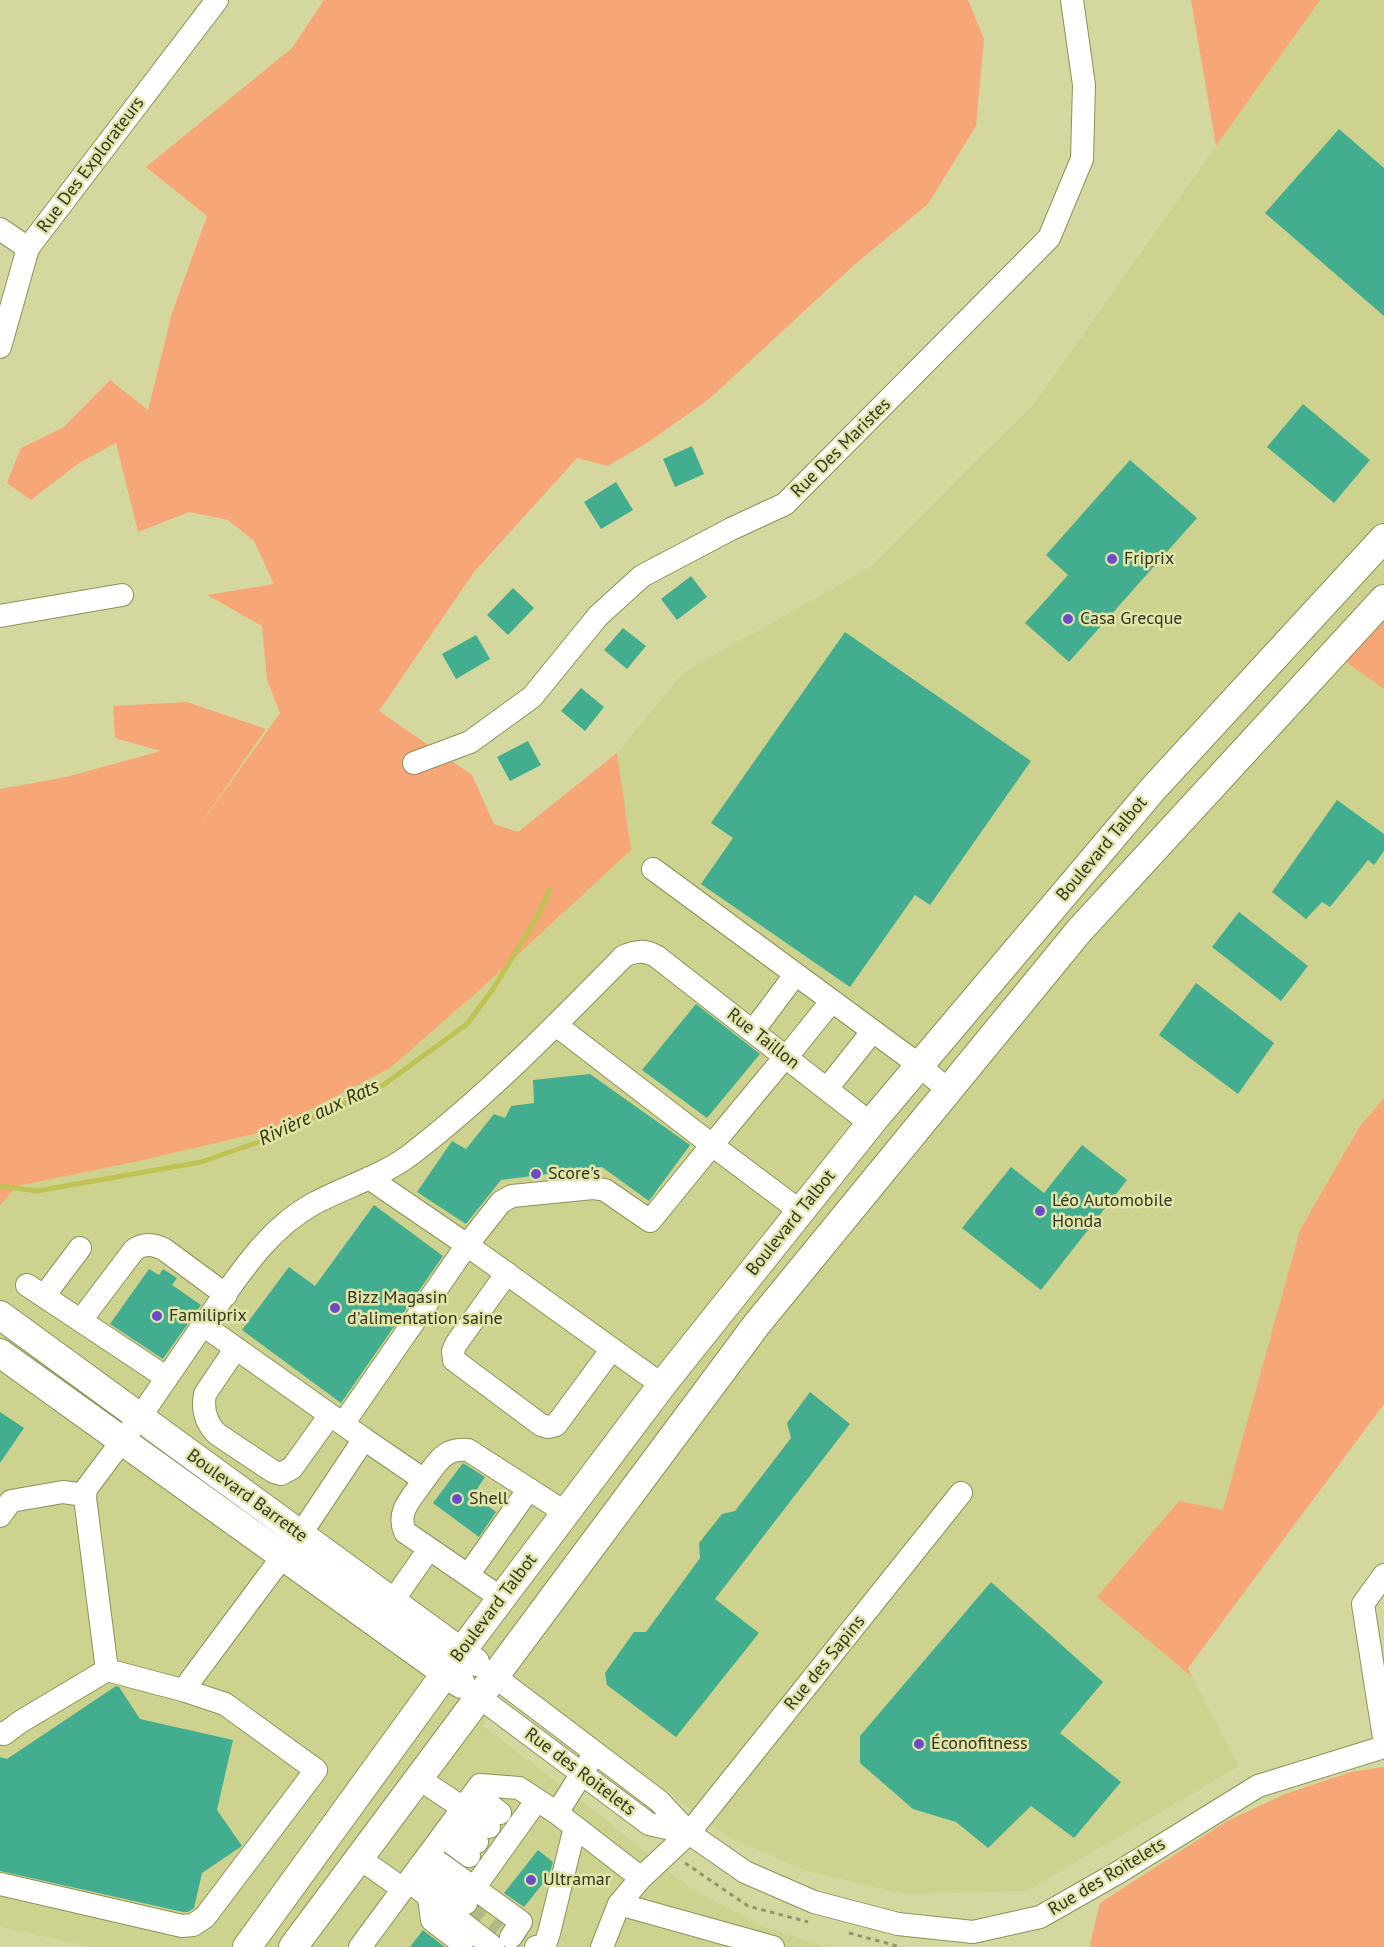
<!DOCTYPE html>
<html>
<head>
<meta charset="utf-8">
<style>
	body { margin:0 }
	canvas { display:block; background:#d5d89e }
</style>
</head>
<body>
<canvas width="1384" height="1947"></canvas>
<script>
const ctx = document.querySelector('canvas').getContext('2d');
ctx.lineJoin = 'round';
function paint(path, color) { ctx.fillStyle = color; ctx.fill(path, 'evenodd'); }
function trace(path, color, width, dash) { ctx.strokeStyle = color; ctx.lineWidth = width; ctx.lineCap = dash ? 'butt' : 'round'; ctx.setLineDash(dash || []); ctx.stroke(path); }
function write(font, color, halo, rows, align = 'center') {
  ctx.font = font + ' "PT Sans",sans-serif'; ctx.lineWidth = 5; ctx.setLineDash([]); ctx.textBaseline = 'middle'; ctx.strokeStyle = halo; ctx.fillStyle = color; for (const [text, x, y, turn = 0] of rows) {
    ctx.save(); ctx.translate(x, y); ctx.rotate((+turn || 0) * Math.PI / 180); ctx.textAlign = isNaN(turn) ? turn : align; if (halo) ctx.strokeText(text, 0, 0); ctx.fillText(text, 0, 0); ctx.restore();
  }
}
paint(new Path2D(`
	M 1319,0 L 1384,0 L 1384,600 L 1333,653 L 1384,689 L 1384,1098 L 1358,1127 L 1300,1230 L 1223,1511 L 1098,1596 L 1192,1677 L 1239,1766 L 1027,1891 L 905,1894 L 806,1871 L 729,1837 L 505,1672 L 483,1726 L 591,1808 L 690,1888 L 762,1926 L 827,1947 L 91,1947 L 0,1927 L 0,1205 L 17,1186 L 139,1161 L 271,1130 L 390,1068 L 484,986 L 630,850 L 617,753 L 684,672 L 869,568 L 1034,404 Z`), '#ced28f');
paint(new Path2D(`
	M 324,0 L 968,0 L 984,39 L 976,126 L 928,204 L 854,265 L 709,399 L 650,441 L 608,466 L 577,458 L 474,572 L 379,711 L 472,775 L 494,824 L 518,832 L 617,753 L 631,850 L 484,986 L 390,1068 L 271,1130 L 139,1161 L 17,1186 L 0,1205 L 0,789 L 66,777 L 161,751 L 115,738 L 113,706 L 187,702 L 266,729 L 193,835 L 280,713 L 267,680 L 262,626 L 207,595 L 274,584 L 254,541 L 228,520 L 189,512 L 138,532 L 116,443 L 79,463 L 31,500 L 7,483 L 21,448 L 64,427 L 110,380 L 148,410 L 172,313 L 207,216 L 146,167 L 292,48 Z
	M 1191,0 L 1320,0 L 1216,146 Z
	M 1384,600 L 1384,689 L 1333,653 Z
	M 1384,1098 L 1384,1404 L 1188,1668 L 1192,1677 L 1097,1597 L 1179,1501 L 1223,1510 L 1300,1230 L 1359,1127 Z
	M 1384,1767 L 1384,1947 L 1092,1947 L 1090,1944 L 1100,1903 L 1227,1821 L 1285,1794 L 1351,1772 Z`), '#f7a677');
trace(new Path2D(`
	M 0,1186 L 37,1191 L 201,1162 L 270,1138 L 382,1086 L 467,1024 L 493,989 L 536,919 L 550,889`), '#bfc353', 5);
paint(new Path2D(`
	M 1339,129 L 1384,168 L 1384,316 L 1265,213 Z
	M 1303,404 L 1370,460 L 1334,503 L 1267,447 Z
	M 692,446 L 704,474 L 675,487 L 663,459 Z
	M 1130,460 L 1197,518 L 1069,662 L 1025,623 L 1068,575 L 1046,555 Z
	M 616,482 L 633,510 L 601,529 L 584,502 Z
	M 691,576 L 707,597 L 677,620 L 661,599 Z
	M 513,588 L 534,608 L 508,635 L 487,615 Z
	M 623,628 L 646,646 L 627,669 L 604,650 Z
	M 845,632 L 1031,761 L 930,905 L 915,895 L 850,987 L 701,884 L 733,838 L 711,823 Z
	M 476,635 L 490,659 L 456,679 L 442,654 Z
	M 581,688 L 604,707 L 585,731 L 561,711 Z
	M 528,741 L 541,765 L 510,781 L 497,757 Z
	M 1337,800 L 1384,834 L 1384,851 L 1374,865 L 1368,860 L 1330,907 L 1322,902 L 1306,919 L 1272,892 Z
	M 1239,912 L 1308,966 L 1281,1001 L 1212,947 Z
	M 1196,983 L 1274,1043 L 1238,1094 L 1159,1035 Z
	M 696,1004 L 760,1054 L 707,1118 L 642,1070 Z
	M 590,1074 L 690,1145 L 649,1201 L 602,1167 L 501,1180 L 466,1224 L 417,1192 L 452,1141 L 466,1149 L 494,1114 L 505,1118 L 511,1106 L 534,1103 L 533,1080 Z
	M 1082,1145 L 1127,1180 L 1041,1290 L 962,1228 L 1011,1167 L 1044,1193 Z
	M 374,1205 L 443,1256 L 341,1403 L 242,1330 L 289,1267 L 315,1286 Z
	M 149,1269 L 159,1275 L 163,1269 L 177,1278 L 172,1285 L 201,1305 L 163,1359 L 110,1324 Z
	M 810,1392 L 850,1424 L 715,1599 L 759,1633 L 676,1737 L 607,1685 L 605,1673 L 634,1632 L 646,1632 L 700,1558 L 699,1543 L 722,1514 L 735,1511 L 791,1438 L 787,1423 Z
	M 0,1412 L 24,1428 L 0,1463 Z
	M 463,1463 L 485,1477 L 473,1495 L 496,1512 L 479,1537 L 433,1503 Z
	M 991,1582 L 1103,1682 L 1060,1733 L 1121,1782 L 1074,1838 L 1031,1806 L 988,1848 L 956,1822 L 913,1809 L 860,1763 L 860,1736 Z
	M 116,1686 L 119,1687 L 140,1719 L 233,1740 L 217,1810 L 242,1846 L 202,1873 L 194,1908 L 188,1912 L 183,1912 L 0,1871 L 0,1757 L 7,1759 Z
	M 538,1850 L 553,1862 L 549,1876 L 524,1907 L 504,1893 Z
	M 423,1930 L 424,1931 L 445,1947 L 410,1947 Z`), '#43ae8f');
trace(new Path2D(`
	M 466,1903 L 499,1929`), '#b5b784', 22, [22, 11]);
const minor = new Path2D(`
	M 0,229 L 28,248
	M 0,347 L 28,248 L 217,0
	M 0,616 L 122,595
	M 414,763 L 470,742 L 532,697 L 598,616 L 642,576 L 731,529 L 785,504 L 1049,238 L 1082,159 L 1084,85 L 1072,0
	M 653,869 L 919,1065 L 948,1090
	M 759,1023 L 795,975
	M 556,1025 L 712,1145 L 785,1057
	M 793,1049 L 831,1002
	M 833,1081 L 872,1032
	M 369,1178 L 467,1245 L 501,1202 L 512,1196 L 593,1188 L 605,1190 L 650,1221 L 712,1145 L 800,1211
	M 507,1273 L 456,1344 L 453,1351 L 454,1360 L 541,1425 L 548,1427 L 556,1425 L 612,1349
	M 27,1285 L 167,1378
	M 44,1296 L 80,1248
	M 81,1320 L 134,1250 C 144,1243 154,1244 165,1250 L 226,1295
	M 203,1325 C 235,1282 264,1231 313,1204 C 346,1186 384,1176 414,1152 C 490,1093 557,1024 624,956 C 636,951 644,950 656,956 L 870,1123
	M 236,1348 L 205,1394 C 202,1410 206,1423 217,1434 L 274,1472 L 281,1474 L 292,1468 L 330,1415
	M 364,1439 L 424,1480 C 412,1498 396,1511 405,1532 L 501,1598
	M 424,1480 C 438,1462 443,1448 468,1450 L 566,1513
	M 0,1516 L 11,1501 L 63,1492 L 85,1495
	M 300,1535 L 364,1439 L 343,1424 L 467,1245 L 662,1385
	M 283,1556 L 190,1681 L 186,1691 L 107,1670 L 85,1498 L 86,1489 L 140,1417 L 203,1325 L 343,1424
	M 468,1575 L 529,1489
	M 1384,1575 L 1363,1604 L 1384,1738
	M 392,1602 L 429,1549
	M 494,1676 L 659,1801 L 689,1833 L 745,1872 L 814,1902 L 898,1924 L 973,1932 L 1040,1917 L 1119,1872 L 1258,1786 L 1384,1747
	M 479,1697 L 649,1824 L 689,1833
	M 0,1733 L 4,1734 L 20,1722 L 107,1670
	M 589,1762 L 557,1813 L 641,1878
	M 418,1778 L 463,1808 L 480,1785 L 519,1788 L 557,1813
	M 474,1793 L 500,1813
	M 451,1824 L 477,1842
	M 442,1836 L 469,1856
	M 428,1855 L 474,1888 L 537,1800
	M 359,1858 L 403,1889
	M 419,1867 L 466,1903
	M 409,1881 L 493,1947
	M 0,1884 L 182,1926 L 193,1925 L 205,1917 L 316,1770 L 225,1704 L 186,1691
	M 474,1888 L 521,1922 L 511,1937
	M 429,1898 L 432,1920 L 462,1943
	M 619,1904 L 773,1947
	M 360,1947 L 463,1808 L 489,1827
	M 536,1947 L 545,1945 L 549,1933 L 575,1827
	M 602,1947 L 619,1904 L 641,1878 L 689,1833 L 961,1493`);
const major = new Path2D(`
	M 0,1315 L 475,1662
	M 0,1353 L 461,1684
	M 247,1947 L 461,1652 L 662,1385 L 875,1118 L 1153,789 L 1384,538
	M 293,1947 L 757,1324 L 1079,931 L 1384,599`);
trace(minor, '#8e9058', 24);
trace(major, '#8e9058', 30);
trace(new Path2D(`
	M 685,1863 L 748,1906 L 808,1922
	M 849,1933 L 901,1947`), '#939569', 3, [4.5, 4.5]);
trace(minor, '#fff', 22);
trace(major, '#fff', 28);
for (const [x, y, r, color] of [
	[1112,559,6,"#6c4cc6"],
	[1068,619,6,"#6c4cc6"],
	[536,1174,6,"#6c4cc6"],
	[1040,1211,6,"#6c4cc6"],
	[335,1308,6,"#6c4cc6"],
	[157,1316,6,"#6c4cc6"],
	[457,1499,6,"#6c4cc6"],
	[919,1744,6,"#6c4cc6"],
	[531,1880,6,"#6c4cc6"]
]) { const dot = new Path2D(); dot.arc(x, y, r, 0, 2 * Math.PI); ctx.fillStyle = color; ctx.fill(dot); trace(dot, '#e2e5aa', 2); }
write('18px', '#34351d', '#e2e5aa', [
	["Rue Des Explorateurs",91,165,-53],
	["Rue Des Maristes",841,448,-45],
	["Boulevard Talbot",1102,849,-50],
	["Rue Taillon",763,1039,38],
	["Boulevard Talbot",791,1223,-51],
	["Boulevard Barrette",247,1496,36],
	["Boulevard Talbot",494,1608,-53],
	["Rue des Sapins",825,1663,-51],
	["Rue des Roitelets",580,1772,37],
	["Rue des Roitelets",1107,1877,-31]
]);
write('18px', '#34351d', '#e2e5aa', [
	["Friprix",1124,559],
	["Casa Grecque",1080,619],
	["Score's",548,1174],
	["Léo Automobile",1052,1201],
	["Honda",1052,1222],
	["Bizz Magasin",347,1298],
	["d'alimentation saine",347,1319],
	["Familiprix",169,1316],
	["Shell",469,1499],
	["Éconofitness",931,1744],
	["Ultramar",543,1880]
], 'left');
write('italic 20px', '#333403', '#e2e5aa', [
	["Rivière aux Rats",319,1113,-25]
]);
</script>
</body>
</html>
